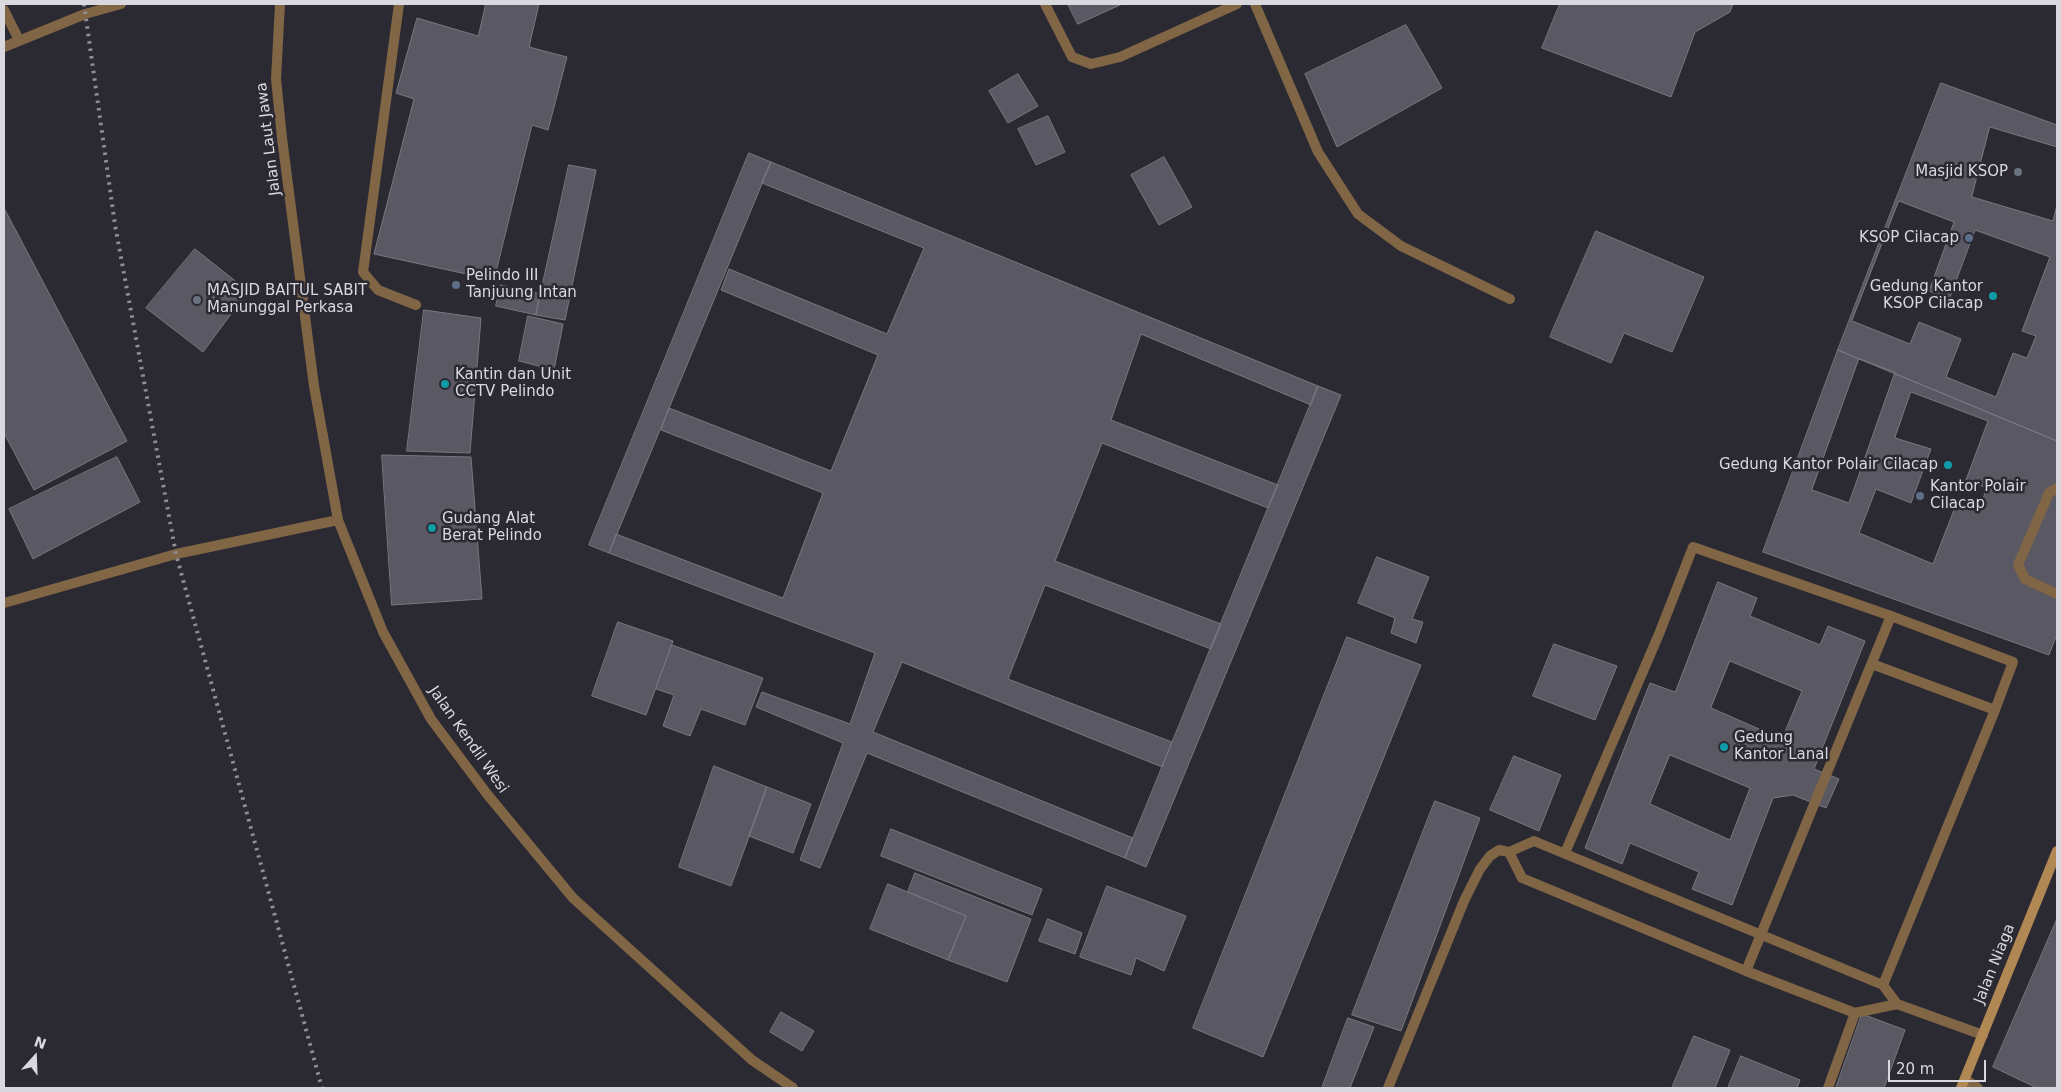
<!DOCTYPE html>
<html>
<head>
<meta charset="utf-8">
<style>
	body { margin:0 }
	#map { position:relative; width:2061px; height:1092px; overflow:hidden; background:#2b2a33; font-family:"DejaVu Sans",sans-serif }
	canvas { display:block }
	.frame { position:absolute; inset:0; border:5px solid #d9d8df; pointer-events:none }
	.north { position:absolute; left:10px; top:1032px; width:50px; height:50px; -webkit-text-stroke:4px #2b2a33; paint-order:stroke; rotate:20deg; font-size:14px; font-weight:700; line-height:20px; text-align:center; color:#d9d8df }
	.north::after { content:''; display:block; margin:auto; width:18px; height:22px; background:#d9d8df; clip-path:polygon(50% 0,100% 100%,50% 72%,0 100%) }
	.scale { position:absolute; left:1888px; top:1060px; width:98px; height:22px; box-sizing:border-box; border:2px solid #d9d8df; border-top:0; padding-left:6px; font-size:15px; line-height:18px; white-space:nowrap; color:#d9d8df; -webkit-text-stroke:4px #2b2a33; paint-order:stroke }
</style>
</head>
<body>
<div id="map">
<canvas width="2061" height="1092"></canvas>
<div class="frame"></div>
<div class="north">N</div>
<div class="scale">20 m</div>
</div>
<script>
const ctx = document.querySelector('canvas').getContext('2d');
ctx.lineJoin = 'round';
function paint(path, color) { ctx.fillStyle = color; ctx.fill(path, 'evenodd'); }
function trace(path, color, width, dash) { ctx.strokeStyle = color; ctx.lineWidth = width; ctx.lineCap = dash ? 'butt' : 'round'; ctx.setLineDash(dash || []); ctx.stroke(path); }
function write(font, color, halo, rows, align = 'center') {
  ctx.font = font + ' "DejaVu Sans",sans-serif'; ctx.lineWidth = 5; ctx.setLineDash([]); ctx.textBaseline = 'middle'; ctx.strokeStyle = halo; ctx.fillStyle = color; for (const [text, x, y, turn = 0] of rows) {
    ctx.save(); ctx.translate(x, y); ctx.rotate((+turn || 0) * Math.PI / 180); ctx.textAlign = isNaN(turn) ? turn : align; if (halo) ctx.strokeText(text, 0, 0); ctx.fillText(text, 0, 0); ctx.restore();
  }
}
const building = new Path2D(`
	M 486,4 L 539,4 L 529,47 L 567,57 L 548,130 L 532,125 L 494,280 L 374,254 L 414,99 L 396,93 L 417,18 L 478,36 Z
	M 1068,4 L 1122,4 L 1078,24 Z
	M 1560,4 L 1733,4 L 1730,12 L 1695,32 L 1671,97 L 1542,48 Z
	M 1406,25 L 1442,88 L 1337,147 L 1305,74 Z
	M 1018,74 L 1038,106 L 1008,123 L 989,91 Z
	M 1941,83 L 2057,125 L 2057,441 L 1838,350 Z
	M 1048,116 L 1065,152 L 1036,165 L 1018,129 Z
	M 1990,127 L 2057,147 L 2057,205 L 2053,221 L 1972,197 Z
	M 749,153 L 771,162 L 609,553 L 589,545 Z
	M 1164,157 L 1192,207 L 1159,225 L 1131,175 Z
	M 771,162 L 1318,386 L 1311,405 L 1141,334 L 1111,420 L 1278,485 L 1268,508 L 1102,443 L 1055,561 L 1221,624 L 1211,649 L 1045,585 L 1008,679 L 1172,742 L 1162,767 L 902,662 L 873,732 L 1133,838 L 1125,858 L 867,753 L 820,868 L 800,860 L 843,743 L 756,707 L 762,692 L 850,724 L 875,653 L 609,553 L 616,534 L 783,598 L 823,493 L 661,430 L 669,408 L 831,471 L 878,355 L 721,290 L 729,269 L 887,334 L 924,248 L 762,183 Z
	M 569,165 L 596,170 L 565,320 L 536,315 Z
	M 1899,201 L 1954,222 L 1929,291 L 1949,300 L 1975,230 L 2050,257 L 2022,331 L 2036,336 L 2027,358 L 2013,353 L 1996,397 L 1946,377 L 1961,339 L 1919,322 L 1910,344 L 1852,321 Z
	M 4,208 L 127,441 L 34,490 L 4,433 Z
	M 1596,231 L 1704,277 L 1672,352 L 1624,333 L 1611,363 L 1550,337 Z
	M 195,249 L 248,291 L 203,352 L 146,308 Z
	M 501,285 L 540,294 L 536,315 L 496,306 Z
	M 424,310 L 481,318 L 470,453 L 407,451 Z
	M 528,316 L 563,324 L 554,370 L 519,361 Z
	M 1838,350 L 2057,441 L 2057,634 L 2049,655 L 1763,552 Z
	M 1859,359 L 1895,372 L 1849,503 L 1812,490 Z
	M 1318,386 L 1341,395 L 1146,867 L 1125,858 Z
	M 1911,392 L 1988,421 L 1966,480 L 1987,488 L 1978,511 L 1957,502 L 1933,564 L 1859,533 L 1876,489 L 1911,503 L 1931,449 L 1895,438 Z
	M 382,455 L 471,457 L 482,599 L 392,605 Z
	M 117,457 L 140,502 L 33,559 L 9,509 Z
	M 1377,557 L 1429,577 L 1412,619 L 1423,622 L 1416,643 L 1391,633 L 1395,618 L 1358,603 Z
	M 1718,582 L 1757,598 L 1750,616 L 1820,645 L 1828,626 L 1865,641 L 1814,769 L 1839,779 L 1826,808 L 1793,795 L 1773,798 L 1732,905 L 1692,889 L 1699,872 L 1630,843 L 1622,864 L 1585,848 L 1650,683 L 1675,692 ZM 1730,661 L 1802,691 L 1782,739 L 1711,708 ZM 1670,755 L 1750,788 L 1730,840 L 1650,804 Z
	M 618,622 L 673,641 L 646,715 L 592,696 Z
	M 1347,637 L 1421,665 L 1263,1057 L 1193,1028 Z
	M 1554,644 L 1617,666 L 1595,720 L 1533,696 Z
	M 672,645 L 763,678 L 745,725 L 701,709 L 690,736 L 663,726 L 674,695 L 656,689 Z
	M 1514,756 L 1561,775 L 1539,831 L 1490,810 Z
	M 714,766 L 767,787 L 731,886 L 679,867 Z
	M 767,787 L 811,804 L 793,853 L 749,836 Z
	M 1435,801 L 1480,818 L 1401,1031 L 1352,1015 Z
	M 891,829 L 1042,889 L 1032,915 L 881,856 Z
	M 915,873 L 1031,919 L 1007,982 L 948,960 L 966,916 L 908,892 Z
	M 888,884 L 966,916 L 948,960 L 870,929 Z
	M 1107,886 L 1186,916 L 1164,971 L 1136,958 L 1131,975 L 1080,957 Z
	M 1048,919 L 1082,933 L 1075,954 L 1039,941 Z
	M 2057,919 L 2057,1088 L 2037,1088 L 1993,1067 Z
	M 781,1012 L 814,1031 L 802,1051 L 770,1032 Z
	M 1862,1014 L 1905,1030 L 1884,1088 L 1836,1088 Z
	M 1348,1018 L 1374,1027 L 1350,1088 L 1322,1088 Z
	M 1694,1036 L 1730,1050 L 1715,1088 L 1672,1088 Z
	M 1741,1056 L 1800,1080 L 1797,1088 L 1728,1088 Z`);
paint(building, '#5a5863');
trace(building, '#787782', 1);
trace(new Path2D(`
	M 280,4 L 276,79 L 282,138 L 314,386 L 338,520 L 383,632 L 431,719 L 487,794 L 573,898 L 752,1060 L 793,1088
	M 399,4 L 363,272 L 378,290 L 416,305
	M 1045,4 L 1072,57 L 1091,64 L 1120,57 L 1237,4
	M 1255,4 L 1318,152 L 1358,214 L 1401,246 L 1510,299
	M 4,10 L 19,40
	M 4,47 L 85,14 L 121,4
	M 2057,488 L 2049,493 L 2018,565 L 2025,579 L 2057,594
	M 4,603 L 176,554 L 338,520
	M 1891,616 L 2013,662 L 1995,710
	M 1872,664 L 1995,710 L 1883,985
	M 1509,852 L 1522,878 L 1746,971 L 1855,1013 L 1897,1004 L 1983,1035
	M 1565,853 L 1659,634 L 1693,547 L 1891,616 L 1746,971
	M 1388,1088 L 1464,901 L 1480,869 L 1490,856 L 1499,850 L 1509,852 L 1534,841 L 1883,985 L 1897,1004
	M 1828,1088 L 1855,1013`), '#816646', 10);
trace(new Path2D(`
	M 1965,1079 L 1978,1088`), '#816646', 10);
trace(new Path2D(`
	M 1961,1088 L 2057,851`), '#b18753', 10);
trace(new Path2D(`
	M 84,4 L 115,225 L 176,554 L 322,1088`), '#8f8e96', 4, [2.5, 5]);
for (const [x, y, r, color] of [
	[2018,172,5,"#6b7280"],
	[1969,238,5,"#5c6f8a"],
	[456,285,5,"#5c6f8a"],
	[1993,296,5,"#0f9aa8"],
	[197,300,5,"#6b7280"],
	[445,384,5,"#0f9aa8"],
	[1948,465,5,"#0f9aa8"],
	[1920,496,5,"#5c6f8a"],
	[432,528,5,"#0f9aa8"],
	[1724,747,5,"#0f9aa8"]
]) { const dot = new Path2D(); dot.arc(x, y, r, 0, 2 * Math.PI); ctx.fillStyle = color; ctx.fill(dot); trace(dot, '#2b2a33', 2); }
write('15px', '#d9d8df', '#2b2a33', [
	["Jalan Laut Jawa",269,139,-97],
	["Jalan Kendil Wesi",468,740,55],
	["Jalan Niaga",1995,964,-68]
]);
write('15px', '#d9d8df', '#2b2a33', [
	["Masjid KSOP",2008,172,"right"],
	["KSOP Cilacap",1959,238,"right"],
	["Pelindo III",466,276],
	["Tanjuung Intan",466,293],
	["Gedung Kantor",1983,287,"right"],
	["KSOP Cilacap",1983,304,"right"],
	["MASJID BAITUL SABIT",207,291],
	["Manunggal Perkasa",207,308],
	["Kantin dan Unit",455,375],
	["CCTV Pelindo",455,392],
	["Gedung Kantor Polair Cilacap",1938,465,"right"],
	["Kantor Polair",1930,487],
	["Cilacap",1930,504],
	["Gudang Alat",442,519],
	["Berat Pelindo",442,536],
	["Gedung",1734,738],
	["Kantor Lanal",1734,755]
], 'left');
</script>
</body>
</html>
